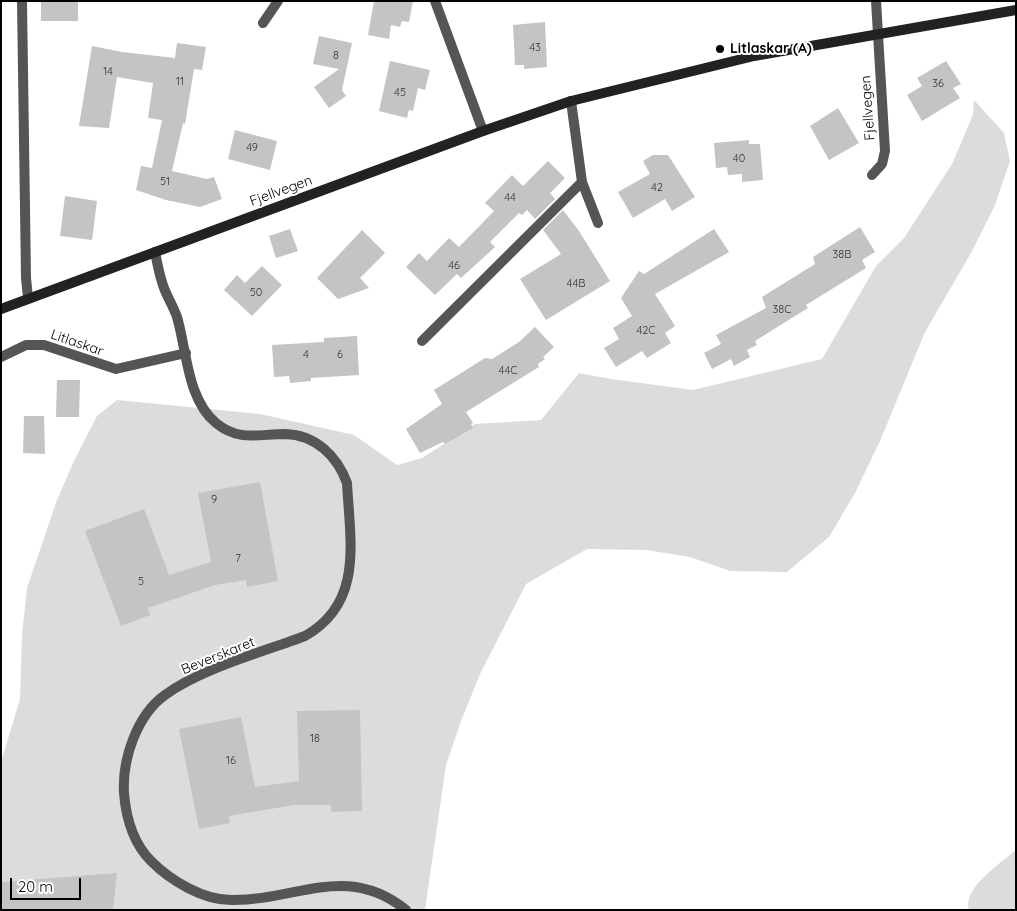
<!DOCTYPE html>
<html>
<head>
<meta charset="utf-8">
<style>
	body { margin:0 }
	#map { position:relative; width:1017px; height:911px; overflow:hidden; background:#fff; font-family:Quicksand,sans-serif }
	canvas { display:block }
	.frame { position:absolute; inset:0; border:2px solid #000; pointer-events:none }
	.scale { position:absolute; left:10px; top:878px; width:71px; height:22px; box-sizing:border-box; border:2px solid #000; border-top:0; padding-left:6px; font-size:15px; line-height:18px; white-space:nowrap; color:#000; -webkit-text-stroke:4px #fff; paint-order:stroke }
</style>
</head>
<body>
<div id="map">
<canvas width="1017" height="911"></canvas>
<div class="frame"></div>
<div class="scale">20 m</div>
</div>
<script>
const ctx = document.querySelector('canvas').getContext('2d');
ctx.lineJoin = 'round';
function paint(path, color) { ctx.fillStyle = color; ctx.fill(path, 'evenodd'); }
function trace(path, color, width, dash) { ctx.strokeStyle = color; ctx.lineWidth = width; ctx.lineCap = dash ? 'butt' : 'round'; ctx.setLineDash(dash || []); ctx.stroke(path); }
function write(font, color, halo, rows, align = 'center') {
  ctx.font = font + ' Quicksand,sans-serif'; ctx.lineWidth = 4; ctx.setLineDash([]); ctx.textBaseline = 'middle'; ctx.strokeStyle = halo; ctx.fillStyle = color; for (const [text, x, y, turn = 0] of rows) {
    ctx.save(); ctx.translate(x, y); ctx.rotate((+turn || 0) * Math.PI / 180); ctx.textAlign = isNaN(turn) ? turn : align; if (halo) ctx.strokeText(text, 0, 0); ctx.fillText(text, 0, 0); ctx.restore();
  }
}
paint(new Path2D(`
	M 974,100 L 1004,133 L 1010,161 L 995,205 L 971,253 L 925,332 L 880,441 L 855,493 L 829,537 L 787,572 L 730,571 L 690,557 L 647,550 L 587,549 L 526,584 L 480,674 L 461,721 L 446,765 L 425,910 L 1,910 L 1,762 L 20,699 L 22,635 L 27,588 L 57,500 L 74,461 L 97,416 L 117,400 L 260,414 L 354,435 L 397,465 L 422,458 L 475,424 L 541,420 L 579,373 L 611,379 L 693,390 L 822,359 L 876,266 L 904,238 L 952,164 L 973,115 Z
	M 1016,850 L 1016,910 L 969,910 C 962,888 1001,863 1016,850 Z`), '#dcdcdc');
paint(new Path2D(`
	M 41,1 L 78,1 L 78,21 L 41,21 Z
	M 374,1 L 413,1 L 409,22 L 402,21 L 400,27 L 391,25 L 389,39 L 368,35 Z
	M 545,22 L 547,67 L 524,69 L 524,65 L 515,65 L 513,25 Z
	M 319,36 L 352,43 L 342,90 L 346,96 L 329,108 L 314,87 L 339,69 L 313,64 Z
	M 177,43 L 206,47 L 202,70 L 194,69 L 185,124 L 183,123 L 172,171 L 207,179 L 214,177 L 222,199 L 200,207 L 166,200 L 136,190 L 141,166 L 152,168 L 162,120 L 148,118 L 153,83 L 117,77 L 109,128 L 79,126 L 92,46 L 122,52 L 175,58 Z
	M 390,61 L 430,70 L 425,90 L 418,88 L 413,111 L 409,110 L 407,118 L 379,111 Z
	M 946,61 L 961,84 L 953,88 L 960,98 L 922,121 L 907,95 L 922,86 L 917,78 Z
	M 838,108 L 859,143 L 829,160 L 810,126 Z
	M 235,130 L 277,141 L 270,170 L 228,159 Z
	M 749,140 L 749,144 L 760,144 L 763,180 L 742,182 L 742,174 L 728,175 L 727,167 L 716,168 L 714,143 Z
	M 653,155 L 668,155 L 695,197 L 672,211 L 665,199 L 633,218 L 618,192 L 650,174 L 643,161 Z
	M 548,161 L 565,178 L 550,193 L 555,199 L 535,219 L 527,210 L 522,215 L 519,213 L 490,242 L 495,247 L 461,278 L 457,274 L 435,295 L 406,267 L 419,253 L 427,261 L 449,238 L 459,247 L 494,211 L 485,203 L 512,175 L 523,186 Z
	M 65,196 L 97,201 L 92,240 L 60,236 Z
	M 563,210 L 579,231 L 610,281 L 546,320 L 520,279 L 561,254 L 543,230 Z
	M 860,227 L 875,252 L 862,260 L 866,268 L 806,305 L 808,308 L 755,341 L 757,345 L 747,350 L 750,357 L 734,366 L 731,359 L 712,369 L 704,353 L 721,344 L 716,335 L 766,308 L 762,297 L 815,264 L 813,257 Z
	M 290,229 L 298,251 L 276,258 L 269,236 Z
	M 714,229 L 729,252 L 655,294 L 675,326 L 665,333 L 671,343 L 647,358 L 642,351 L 616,367 L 604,348 L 619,339 L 613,328 L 632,316 L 621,298 L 639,271 L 644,274 Z
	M 362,230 L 385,253 L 360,278 L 369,288 L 338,299 L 317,278 Z
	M 262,266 L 282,285 L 252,316 L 224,290 L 237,275 L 245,283 Z
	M 535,327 L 554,347 L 543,357 L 545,359 L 538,364 L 539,367 L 466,412 L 473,423 L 471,424 L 473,428 L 445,444 L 443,442 L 420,453 L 406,429 L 442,404 L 434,390 L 485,358 L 492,359 L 519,342 Z
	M 357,336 L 359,375 L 311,378 L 311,381 L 290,383 L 289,376 L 274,377 L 272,345 L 324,342 L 324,338 Z
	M 57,380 L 80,380 L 79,417 L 56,417 Z
	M 24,416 L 44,416 L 45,454 L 23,453 Z
	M 260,482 L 278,581 L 247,587 L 246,580 L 215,585 L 148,608 L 150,615 L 121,626 L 85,531 L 144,509 L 169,575 L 211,562 L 198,493 Z
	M 360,710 L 362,811 L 331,812 L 331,805 L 294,805 L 229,816 L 230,823 L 199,829 L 179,729 L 241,717 L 255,787 L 299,781 L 297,711 Z
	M 117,873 L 113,910 L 1,910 L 1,882 Z`), '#c4c4c4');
trace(new Path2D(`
	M 22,1 L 26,278 L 28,298
	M 435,1 L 483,131
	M 263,23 L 278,1
	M 872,175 L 882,164 L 885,151 L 876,1
	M 582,182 L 598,223
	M 155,252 C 157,262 159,273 162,282 C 165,294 173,305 177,317 C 187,351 187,399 216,423 C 239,442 259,434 285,434 C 316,435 337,456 347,483 C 350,541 364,603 305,636 C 263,652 200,669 165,695 C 137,715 122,759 124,793 C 126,818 133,843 151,861 C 171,881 203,900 231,900 C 296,901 347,862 406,910
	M 422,341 L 582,182 L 571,101
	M 1,357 L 26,345 L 44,345 L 116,369 L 186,353`), '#555', 10);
trace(new Path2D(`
	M 1,309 L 483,131 L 571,101 L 754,56 L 1016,10`), '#222', 10);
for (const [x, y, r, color] of [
	[720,49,5,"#000"]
]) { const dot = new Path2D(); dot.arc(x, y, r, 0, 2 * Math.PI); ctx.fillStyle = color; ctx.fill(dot); trace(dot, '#fff', 2); }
write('11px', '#313131', null, [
	["43",535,48],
	["8",336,56],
	["14",108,72],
	["11",180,82],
	["36",938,84],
	["45",400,93],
	["49",252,148],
	["40",739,159],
	["51",165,182],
	["42",657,188],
	["44",510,198],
	["38B",842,255],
	["46",454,266],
	["44B",576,284],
	["50",256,293],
	["38C",782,310],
	["42C",646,331],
	["4",306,355],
	["6",340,355],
	["44C",508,371],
	["9",214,500],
	["7",238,559],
	["5",141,582],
	["18",315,739],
	["16",231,761]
]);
write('bold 14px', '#000', '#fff', [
	["Litlaskar (A)",730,49]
], 'left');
write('14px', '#000', '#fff', [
	["Fjellvegen",868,108,-94],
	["Fjellvegen",281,191,-20],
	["Litlaskar",77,343,19],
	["Beverskaret",218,656,-22]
]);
</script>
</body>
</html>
